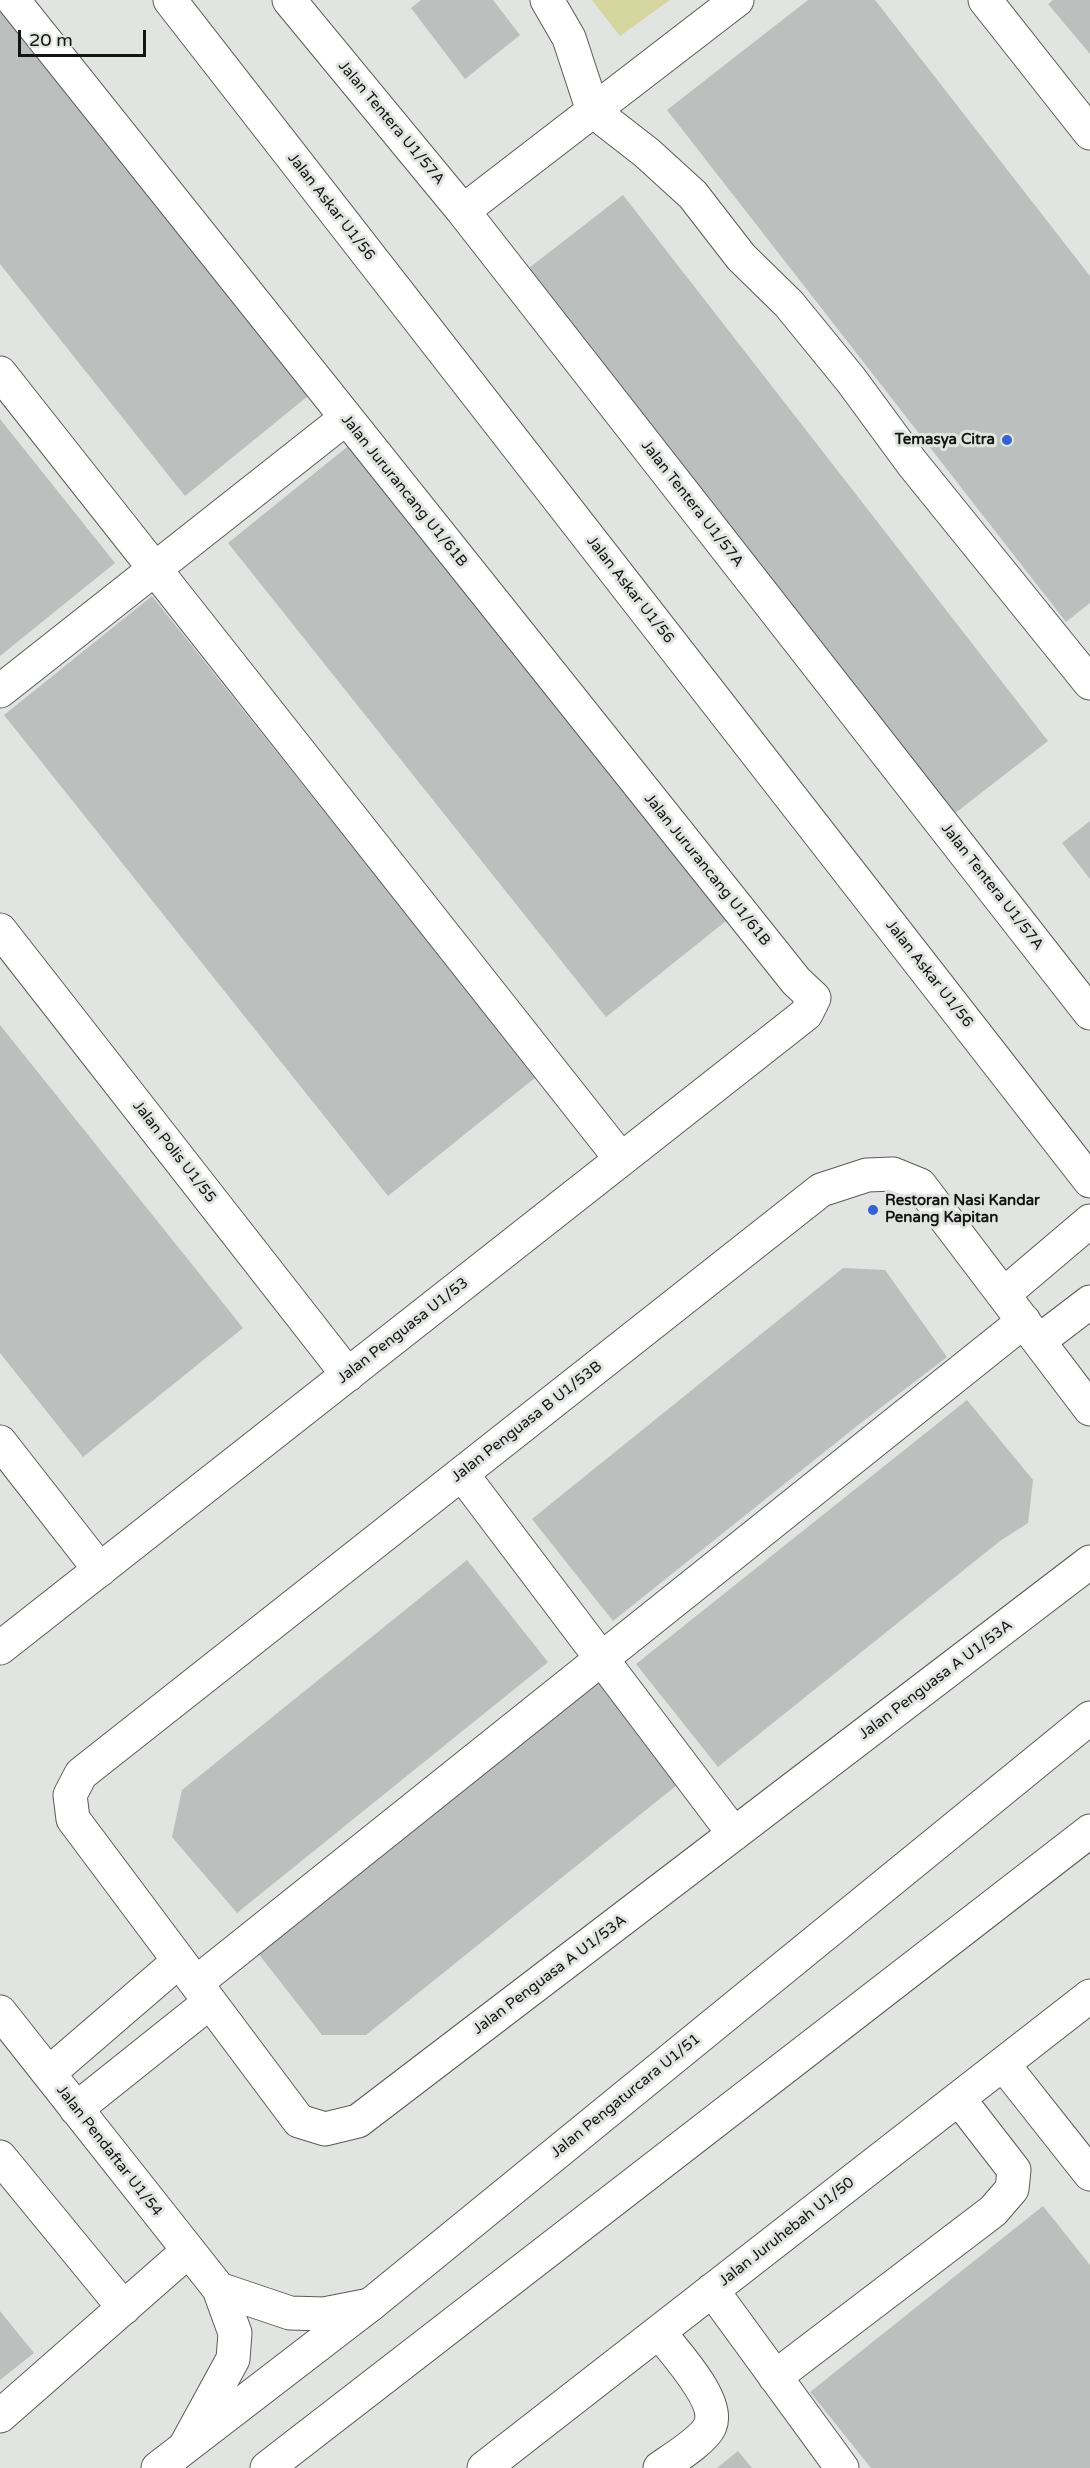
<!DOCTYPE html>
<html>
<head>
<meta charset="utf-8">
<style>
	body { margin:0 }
	#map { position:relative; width:1090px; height:2468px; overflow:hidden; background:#e1e4e1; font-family:"Varela Round",sans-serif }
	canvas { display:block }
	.scale { position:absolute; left:18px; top:30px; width:128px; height:27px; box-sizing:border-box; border:3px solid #131413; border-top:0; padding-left:8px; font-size:18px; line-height:21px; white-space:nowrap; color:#131413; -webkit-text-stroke:4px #e1e4e1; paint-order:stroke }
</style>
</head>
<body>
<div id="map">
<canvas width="1090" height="2468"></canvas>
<div class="scale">20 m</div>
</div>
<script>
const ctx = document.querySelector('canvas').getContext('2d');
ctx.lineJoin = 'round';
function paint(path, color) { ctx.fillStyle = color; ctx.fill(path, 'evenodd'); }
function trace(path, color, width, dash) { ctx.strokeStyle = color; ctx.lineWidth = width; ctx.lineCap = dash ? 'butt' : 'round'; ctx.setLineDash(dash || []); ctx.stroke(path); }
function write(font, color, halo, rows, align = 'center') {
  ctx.font = font + ' "Varela Round",sans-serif'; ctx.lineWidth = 6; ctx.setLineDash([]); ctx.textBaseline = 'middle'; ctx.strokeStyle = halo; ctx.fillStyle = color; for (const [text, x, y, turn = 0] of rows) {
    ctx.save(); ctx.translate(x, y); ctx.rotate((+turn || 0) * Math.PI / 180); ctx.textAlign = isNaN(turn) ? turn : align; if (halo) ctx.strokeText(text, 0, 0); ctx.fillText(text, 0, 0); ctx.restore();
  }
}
paint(new Path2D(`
	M 592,0 L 670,0 L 620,36 Z`), '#d5d5a0');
paint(new Path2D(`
	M 421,0 L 493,0 L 520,35 L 465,79 L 411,8 Z
	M 808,0 L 875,0 L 1090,276 L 1090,603 L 1066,622 L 667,110 Z
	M 1053,0 L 1090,0 L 1090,54 L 1048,4 Z
	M 0,11 L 308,396 L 185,496 L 0,264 Z
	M 623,195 L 1048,741 L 954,814 L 529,268 Z
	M 0,419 L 115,563 L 0,656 Z
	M 352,443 L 731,917 L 606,1017 L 228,543 Z
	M 152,596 L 536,1077 L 388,1196 L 4,715 Z
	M 1090,821 L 1090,879 L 1062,843 Z
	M 0,1025 L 243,1328 L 83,1457 L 0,1353 Z
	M 843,1268 L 885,1270 L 947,1357 L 862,1422 L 613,1621 L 532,1519 Z
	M 967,1400 L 1033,1480 L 1028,1523 L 1000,1541 L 718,1767 L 636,1664 Z
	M 467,1560 L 548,1662 L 237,1913 L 172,1837 L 182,1790 Z
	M 601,1679 L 682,1781 L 366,2035 L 322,2035 L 257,1952 Z
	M 1043,2206 L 1090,2265 L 1090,2468 L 871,2468 L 810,2392 Z
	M 0,2311 L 34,2353 L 0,2380 Z
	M 738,2451 L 752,2468 L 717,2468 Z`), '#bbbfbe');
const minor = new Path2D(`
	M 170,0 L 1090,1181
	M 289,0 L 463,211 L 1090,1013
	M 547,0 L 569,38 L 593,111 L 647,153 L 693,195 L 741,257 L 789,304 L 851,380 L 912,463 L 1090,683
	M 985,0 L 1090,133
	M 463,211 L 737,0
	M 0,373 L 621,1159
	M 0,691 L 346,418
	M 0,930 L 348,1375
	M 1004,1294 L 1090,1221
	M 1039,1341 L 1090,1302
	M 1090,1409 L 920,1185 L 893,1174 L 867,1175 L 821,1190 L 81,1774 L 70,1795 L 73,1819 L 299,2121 L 325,2129 L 358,2121 L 1090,1562
	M 0,1442 L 100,1570
	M 462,1474 L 734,1834
	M 0,1648 L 806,1014 L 814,998 L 796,981 L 13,0
	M 196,1983 L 1024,1321
	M 0,2012 L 219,2289 L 235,2333 L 233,2359 L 185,2447
	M 1003,2064 L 1090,2174
	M 49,2073 L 179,1961
	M 76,2109 L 210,2002
	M 0,2157 L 124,2308
	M 219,2289 L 290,2313 L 324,2314 L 370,2305
	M 712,2290 L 842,2468
	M 659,2332 C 674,2352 721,2401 710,2426 C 704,2440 673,2459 660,2468
	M 775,2377 L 993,2211 L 1012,2189 L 1014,2170 L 959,2099
	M 0,2416 L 188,2251
	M 484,2468 L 1090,1996`);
const major = new Path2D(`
	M 158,2468 L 370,2305 L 1090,1718
	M 267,2468 L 1090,1831`);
trace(minor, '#595b59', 35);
trace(major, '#595b59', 35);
trace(minor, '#fff', 33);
trace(major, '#fff', 33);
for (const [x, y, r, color] of [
	[1007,440,6,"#3661d1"],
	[873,1210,6,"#3661d1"]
]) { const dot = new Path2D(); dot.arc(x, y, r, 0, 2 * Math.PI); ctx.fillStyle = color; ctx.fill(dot); trace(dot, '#e1e4e1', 2); }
write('15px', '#131413', '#e1e4e1', [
	["Jalan Tentera U1/57A",391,123,50],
	["Jalan Askar U1/56",331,207,52],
	["Jalan Jururancang U1/61B",404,491,51],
	["Jalan Tentera U1/57A",692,504,52],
	["Jalan Askar U1/56",630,590,52],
	["Jalan Jururancang U1/61B",707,870,51],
	["Jalan Tentera U1/57A",992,887,52],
	["Jalan Askar U1/56",929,974,52],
	["Jalan Polis U1/55",174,1152,52],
	["Jalan Penguasa U1/53",403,1331,-38],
	["Jalan Penguasa B U1/53B",527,1422,-38],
	["Jalan Penguasa A U1/53A",936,1680,-37],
	["Jalan Penguasa A U1/53A",550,1975,-37],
	["Jalan Pengaturcara U1/51",626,2096,-39],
	["Jalan Pendaftar U1/54",109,2151,52],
	["Jalan Juruhebah U1/50",787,2232,-38]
]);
write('bold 15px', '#131413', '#e1e4e1', [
	["Temasya Citra",995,440],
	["Restoran Nasi Kandar",885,1201,"left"],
	["Penang Kapitan",885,1218,"left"]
], 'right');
</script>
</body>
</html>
